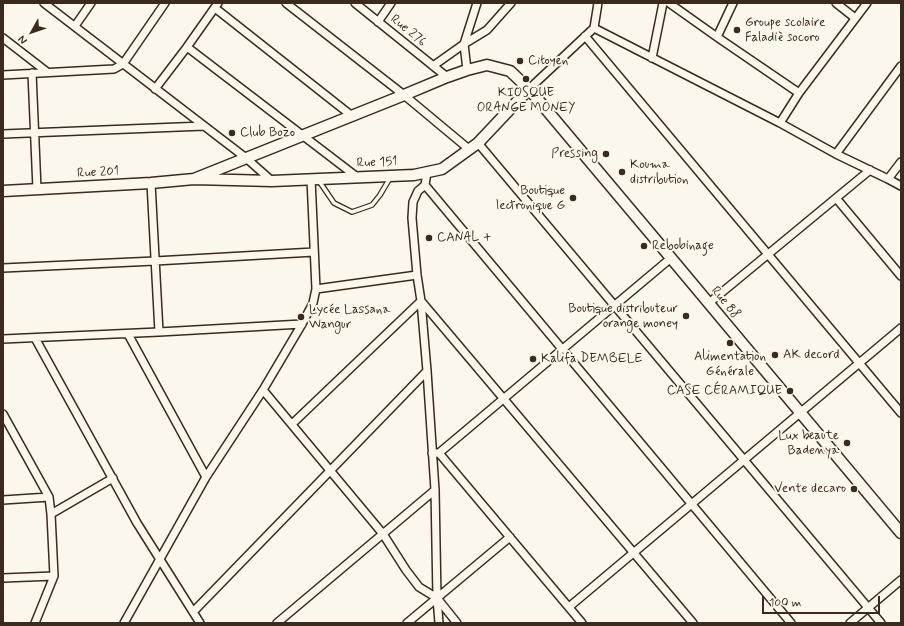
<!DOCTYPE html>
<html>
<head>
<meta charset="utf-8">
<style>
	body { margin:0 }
	#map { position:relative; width:904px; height:626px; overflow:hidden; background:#fbf7ec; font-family:Mynerve,sans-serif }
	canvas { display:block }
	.frame { position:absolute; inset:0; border:4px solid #3b2a1e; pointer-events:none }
	.north { position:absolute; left:12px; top:12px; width:40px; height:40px; -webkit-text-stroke:3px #fbf7ec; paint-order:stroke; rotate:230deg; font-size:11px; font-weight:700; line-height:16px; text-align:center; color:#3b2a1e }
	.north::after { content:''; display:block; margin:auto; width:14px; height:18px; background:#3b2a1e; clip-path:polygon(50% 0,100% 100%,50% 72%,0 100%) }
	.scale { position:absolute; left:762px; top:596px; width:118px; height:18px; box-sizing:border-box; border:2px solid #3b2a1e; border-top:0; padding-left:5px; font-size:12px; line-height:14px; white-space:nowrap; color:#3b2a1e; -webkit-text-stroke:3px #fbf7ec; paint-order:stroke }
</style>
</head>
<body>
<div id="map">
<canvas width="904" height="626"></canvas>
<div class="frame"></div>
<div class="north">N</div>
<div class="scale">100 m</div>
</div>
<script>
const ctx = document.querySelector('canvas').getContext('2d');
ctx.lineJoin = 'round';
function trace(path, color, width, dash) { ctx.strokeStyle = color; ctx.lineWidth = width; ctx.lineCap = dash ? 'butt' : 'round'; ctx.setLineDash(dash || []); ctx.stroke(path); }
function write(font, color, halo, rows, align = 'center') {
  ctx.font = font + ' Mynerve,sans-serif'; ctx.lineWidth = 4; ctx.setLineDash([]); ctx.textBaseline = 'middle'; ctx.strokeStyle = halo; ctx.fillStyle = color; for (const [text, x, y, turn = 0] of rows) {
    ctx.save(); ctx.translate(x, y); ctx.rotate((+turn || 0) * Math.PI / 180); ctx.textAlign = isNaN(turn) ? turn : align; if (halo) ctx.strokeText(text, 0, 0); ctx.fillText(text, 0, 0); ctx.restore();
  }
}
const service = new Path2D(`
	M 319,181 L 334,203 L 352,212 L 372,205 L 380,195 L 390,178`);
const minor = new Path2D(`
	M 44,3 L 246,158 L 272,181
	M 286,3 L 404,95 L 470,150
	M 355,3 L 447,77
	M 669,3 L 717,37 L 799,93
	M 836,3 L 855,18
	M 215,8 L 352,116
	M 378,22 L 391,3
	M 75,26 L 91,3
	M 594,28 L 780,123 L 836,154 L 888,179 L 901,186
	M 585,36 L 901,413
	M 717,37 L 733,3
	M 3,38 L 47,72
	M 187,47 L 357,177
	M 652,58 L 663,3
	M 433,66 L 464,44 L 477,3
	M 467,70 L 464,44 L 487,30 L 511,3
	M 32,73 L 37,189
	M 3,75 L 114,69 L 123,64 L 165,3
	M 155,89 L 187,47 L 218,3
	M 529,89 L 594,28 L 598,3
	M 780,123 L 799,93 L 867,3
	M 3,134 L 204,126
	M 478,143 L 881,623
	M 836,154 L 901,66
	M 427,172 L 425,185 L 418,191 L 413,202 L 412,218 L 417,275 L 421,301 L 427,371 L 435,490 L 437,598 L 439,623
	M 888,179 L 901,162
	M 151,183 L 159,332
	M 425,185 L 791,623
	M 836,198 L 901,276
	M 3,268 L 155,261 L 314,252
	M 316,289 L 417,275
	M 709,303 L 870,170
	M 128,334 L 206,477
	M 35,338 L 137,523 L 200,623
	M 3,339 L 159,332 L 302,324
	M 263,390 L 383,534 L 406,570 L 419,587 L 437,598 L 457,623
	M 3,414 L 49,497 L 51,514 L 54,576 L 35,623
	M 292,424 L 421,301 L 693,623
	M 432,453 L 439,453 L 671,258
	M 439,453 L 582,623
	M 3,500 L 49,497
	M 51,514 L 113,478
	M 3,578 L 54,576
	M 569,607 L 901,328
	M 193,612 L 427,371
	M 124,623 L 206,477 L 263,390 L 302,324 L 313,303 L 316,289 L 311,179
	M 277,623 L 435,490
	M 407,623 L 510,537
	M 850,623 L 901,580`);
const secondary = new Path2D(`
	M 194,179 L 404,95 L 447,77 L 467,70 L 487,65 L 510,71 L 529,89 L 671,258 L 901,533
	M 3,191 L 151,183 L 194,179 L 272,181 L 414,175 L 442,169 L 478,143 L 529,89`);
trace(service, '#3b2a1e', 6);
trace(minor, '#3b2a1e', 10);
trace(secondary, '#3b2a1e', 13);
trace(service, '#fbf7ec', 3.5);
trace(minor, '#fbf7ec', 7);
trace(secondary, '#fbf7ec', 10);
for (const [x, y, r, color] of [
	[737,30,4,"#3b2a1e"],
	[520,61,4,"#3b2a1e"],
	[526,79,4,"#3b2a1e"],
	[232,133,4,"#3b2a1e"],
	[606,154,4,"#3b2a1e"],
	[622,172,4,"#3b2a1e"],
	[573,198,4,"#3b2a1e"],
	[429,238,4,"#3b2a1e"],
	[644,246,4,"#3b2a1e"],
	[686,316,4,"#3b2a1e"],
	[301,317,4,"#3b2a1e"],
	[730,343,4,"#3b2a1e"],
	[775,355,4,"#3b2a1e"],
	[533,359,4,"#3b2a1e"],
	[790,391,4,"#3b2a1e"],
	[847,443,4,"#3b2a1e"],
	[854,489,4,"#3b2a1e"]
]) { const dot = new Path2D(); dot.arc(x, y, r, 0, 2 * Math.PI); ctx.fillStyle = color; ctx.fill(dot); trace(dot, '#fbf7ec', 1.5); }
write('13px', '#3b2a1e', '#fbf7ec', [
	["Groupe scolaire",745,23],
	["Faladiè socoro",745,38],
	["Citoyen",528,61],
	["KIOSQUE",526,93,"center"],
	["ORANGE MONEY",526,108,"center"],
	["Club Bozo",240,133],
	["Pressing",598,154,"right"],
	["Kouma",630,165],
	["distribution",630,180],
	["Boutique",565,191,"right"],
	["lectronique G",565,206,"right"],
	["CANAL +",437,238],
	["Rebobinage",652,246],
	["Boutique distributeur",678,309,"right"],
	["orange money",678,324,"right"],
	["Lycée Lassana",309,310],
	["Wangur",309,325],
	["AK decord",783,355],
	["Alimentation",730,357,"center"],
	["Générale",730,372,"center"],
	["Kalifa DEMBELE",541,359],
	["CASE CÉRAMIQUE",782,391,"right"],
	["Lux beaute",839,436,"right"],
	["Badenya",839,451,"right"],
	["Vente decaro",846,489,"right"]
], 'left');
write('13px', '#3b2a1e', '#fbf7ec', [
	["Rue 276",408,31,39],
	["Rue 151",377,163,-2],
	["Rue 201",98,173,-3],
	["Rue 88",725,303,50]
]);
</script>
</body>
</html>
